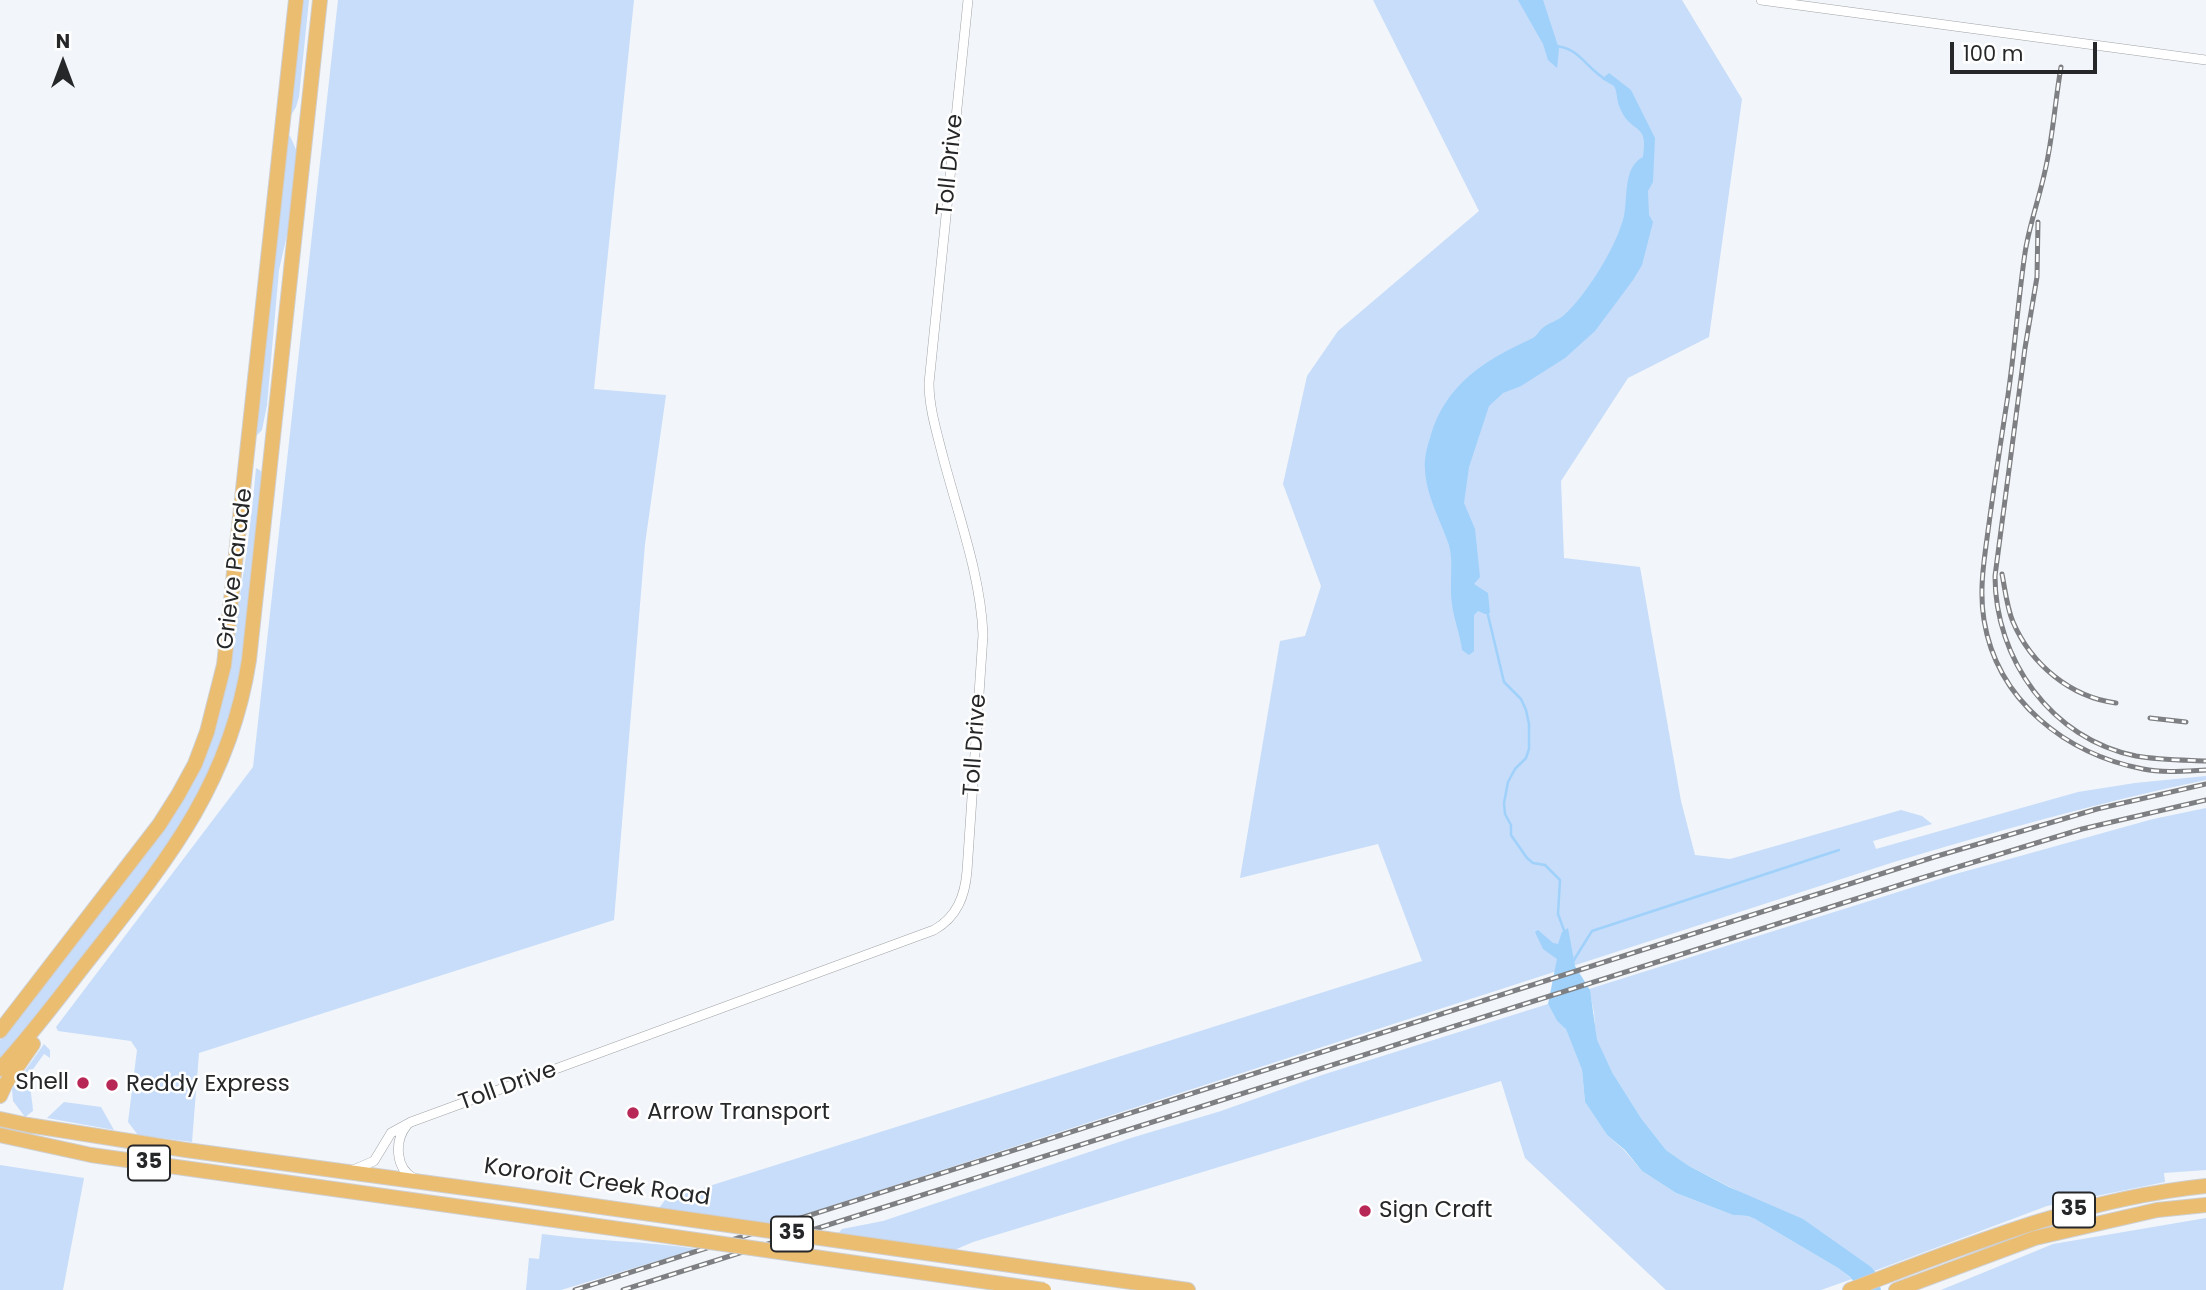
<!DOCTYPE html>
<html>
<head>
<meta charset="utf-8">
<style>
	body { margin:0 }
	#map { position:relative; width:2206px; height:1290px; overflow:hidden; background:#f2f5f9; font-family:Poppins,sans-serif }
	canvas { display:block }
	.north { position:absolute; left:28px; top:28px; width:70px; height:70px; -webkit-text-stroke:5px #fff; paint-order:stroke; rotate:0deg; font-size:19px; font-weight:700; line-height:28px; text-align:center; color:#262729 }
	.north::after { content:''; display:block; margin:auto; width:24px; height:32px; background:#262729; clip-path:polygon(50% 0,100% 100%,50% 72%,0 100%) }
	.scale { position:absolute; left:1950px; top:42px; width:147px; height:32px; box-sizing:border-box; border:4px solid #262729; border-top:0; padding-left:9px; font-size:21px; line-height:24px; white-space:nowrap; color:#262729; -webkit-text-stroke:5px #fff; paint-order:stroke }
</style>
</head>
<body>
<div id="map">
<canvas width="2206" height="1290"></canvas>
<div class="north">N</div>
<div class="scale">100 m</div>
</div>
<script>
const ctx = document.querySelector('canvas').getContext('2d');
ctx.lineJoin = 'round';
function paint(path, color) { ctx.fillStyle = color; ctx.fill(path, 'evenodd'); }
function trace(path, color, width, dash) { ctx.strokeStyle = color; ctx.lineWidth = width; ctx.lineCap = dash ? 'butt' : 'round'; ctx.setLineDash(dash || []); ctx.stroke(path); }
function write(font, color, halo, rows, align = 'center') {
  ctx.font = font + ' Poppins,sans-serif'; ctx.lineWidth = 5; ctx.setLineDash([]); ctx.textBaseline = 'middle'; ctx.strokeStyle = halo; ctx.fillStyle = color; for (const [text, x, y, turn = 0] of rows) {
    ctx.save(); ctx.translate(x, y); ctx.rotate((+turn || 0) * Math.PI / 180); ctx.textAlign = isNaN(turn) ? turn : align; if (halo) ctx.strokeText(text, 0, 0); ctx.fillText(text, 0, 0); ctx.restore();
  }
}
paint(new Path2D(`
	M 301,0 L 309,0 L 299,97 L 296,107 L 290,117 Z
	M 338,0 L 634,0 L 594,389 L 666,395 L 645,544 L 614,920 L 199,1053 L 192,1142 L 138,1135 L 128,1122 L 137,1050 L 131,1041 L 58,1031 L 56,1027 L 253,767 Z
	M 1373,0 L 1682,0 L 1742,99 L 1709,337 L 1628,378 L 1561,481 L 1564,558 L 1640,567 L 1681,801 L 1695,855 L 1730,859 L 1901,810 L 1922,816 L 1932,824 L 1873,841 L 1876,849 L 2078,792 L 2135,783 L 2206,776 L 2206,780 C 2100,802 1997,831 1894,862 L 772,1225 L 657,1211 L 665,1200 L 1422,961 L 1378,844 L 1240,878 L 1280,641 L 1305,636 L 1321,586 L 1283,484 L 1307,376 L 1338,331 L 1479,211 Z
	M 286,136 L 290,136 L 298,154 L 289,226 L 279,270 L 267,405 L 262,430 L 255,437 Z
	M 256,468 L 261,471 L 263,486 C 254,567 252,667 223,743 C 196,812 151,869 107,927 C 72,972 37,1016 0,1060 L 0,1040 L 168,823 C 194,782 213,739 225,691 C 232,664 232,634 238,606 C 246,560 252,515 256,468 Z
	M 2206,808 L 2206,1170 L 2164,1173 L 2165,1182 L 2047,1206 L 1874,1271 L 1825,1236 L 1689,1166 L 1666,1150 L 1641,1118 L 1612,1072 L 1596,1040 L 1594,1013 L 1589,989 L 1952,875 L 2153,819 Z
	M 1548,1004 L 1557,1021 L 1566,1028 L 1582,1070 L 1585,1102 L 1607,1135 L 1624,1150 L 1642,1171 L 1676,1193 L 1733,1215 L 1748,1216 L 1755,1219 L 1838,1268 L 1852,1279 L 1821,1290 L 1666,1290 L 1525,1158 L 1501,1081 L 973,1242 L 952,1251 L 837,1235 L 842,1229 L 883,1221 L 1131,1138 L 1221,1111 L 1322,1075 Z
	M 44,1044 L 50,1050 L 50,1058 L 44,1054 L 31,1072 L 36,1078 C 27,1088 33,1099 33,1111 L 25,1117 L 13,1101 L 12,1089 Z
	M 64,1102 L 101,1107 L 114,1130 L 47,1118 Z
	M 0,1165 L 84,1178 L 63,1290 L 0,1290 Z
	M 2206,1218 L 2206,1290 L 1941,1290 L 2053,1244 Z
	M 542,1234 C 593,1241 645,1241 697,1249 L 561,1290 L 526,1290 L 529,1258 L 539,1259 Z`), '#c7ddfa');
paint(new Path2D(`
	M 1518,0 L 1543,0 L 1559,49 L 1557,68 L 1548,60 L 1543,44 Z
	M 1609,73 L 1631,90 L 1655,138 L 1653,182 L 1648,191 L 1649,215 L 1653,222 L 1642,265 L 1633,280 L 1595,331 L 1565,358 L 1521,386 L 1503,393 L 1489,406 L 1469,467 L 1464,503 L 1475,529 L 1480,577 L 1474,584 L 1488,593 L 1490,613 L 1485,614 L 1478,611 L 1474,615 L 1474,651 L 1469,655 L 1462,650 C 1460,634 1454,620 1452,604 C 1449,585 1454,563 1449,545 C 1441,521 1426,496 1425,469 C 1424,459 1427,447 1430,438 C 1445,384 1485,360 1533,338 C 1538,335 1539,330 1544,327 C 1549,323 1557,321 1563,316 C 1586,296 1617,246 1624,216 C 1628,197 1623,167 1643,157 C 1649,121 1631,135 1620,108 C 1616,100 1618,93 1614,86 L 1602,79 Z
	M 1568,928 L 1575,966 L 1590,990 L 1597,1040 L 1612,1072 L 1641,1118 L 1666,1150 L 1689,1166 L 1729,1187 L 1803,1219 L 1871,1267 L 1877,1274 L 1881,1290 L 1861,1290 L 1850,1277 L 1838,1268 L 1755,1219 L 1748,1216 L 1733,1215 L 1676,1193 L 1642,1171 L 1625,1150 L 1607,1135 L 1585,1102 L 1582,1070 L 1566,1029 L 1557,1021 L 1548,1004 L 1557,959 L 1543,949 L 1535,932 L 1538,930 L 1553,943 L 1558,944 L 1562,932 Z`), '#9fd1fa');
trace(new Path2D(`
	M 1554,46 C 1579,47 1585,67 1605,79
	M 1487,611 L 1504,682 L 1521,699 L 1526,710 L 1529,724 L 1529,749 L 1526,758 L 1515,769 L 1508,782 L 1504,803 L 1505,814 L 1511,825 L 1511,835 L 1527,858 L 1533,863 L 1545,865 L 1560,880 L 1558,914 L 1565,933
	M 1572,963 L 1592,931 L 1839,850`), '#9fd1fa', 2.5);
const street = new Path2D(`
	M 1761,0 L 2206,60
	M 407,1125 C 394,1141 395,1169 415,1179
	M 353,1170 L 374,1161 L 391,1133 L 411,1122 L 934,930 C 957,917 965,896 967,871 L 983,635 C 981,577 958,514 943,457 C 937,433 929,408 929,383 L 968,0`);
const primary = new Path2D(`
	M 0,1031 L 159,825 L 178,795 L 195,764 L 207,732 L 224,665 L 296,0
	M 0,1069 C 34,1032 63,992 94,953 C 169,858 230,783 249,660 L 320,0
	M 0,1096 L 6,1083 L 33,1044
	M 0,1119 L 28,1125 L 186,1150 L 517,1195
	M 0,1135 L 91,1155 L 633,1231
	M 1067,1273 L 1188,1290
	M 1850,1290 C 1968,1245 2079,1199 2206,1186
	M 1896,1290 L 2035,1238 L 2157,1210 L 2206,1205`);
trace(street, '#a0a3a6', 10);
trace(primary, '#cfcfd0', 16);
trace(street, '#fff', 9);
trace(primary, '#ebbd70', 14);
const rail = new Path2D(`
	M 2061,67 C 2055,101 2053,137 2045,171 C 2039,199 2029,226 2025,253 C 2018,300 2015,348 2008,395 C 2001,440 1994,486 1988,531 C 1984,560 1979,591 1984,620 C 1997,701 2066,754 2143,769 C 2163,773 2185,771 2206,770
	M 2038,222 L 2037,277 L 2025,348 L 1995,576 C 1995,659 2051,739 2136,756 C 2159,760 2183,760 2206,761
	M 2002,574 C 2005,589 2007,608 2013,622 C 2031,664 2070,697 2116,703
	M 2150,718 L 2186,722
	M 575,1290 L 1934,857 L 2097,809 L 2206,784
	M 623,1290 L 1925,877 L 2082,829 L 2206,800`);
trace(rail, '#7d7f82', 5);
trace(rail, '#fff', 2.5, [8]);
const primaryBridge = new Path2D(`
	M 517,1195 L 1067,1273
	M 633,1231 L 1044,1290`);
trace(primaryBridge, '#cfcfd0', 16, []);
trace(primaryBridge, '#ebbd70', 14);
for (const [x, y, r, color] of [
	[83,1083,7,"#b72857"],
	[112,1085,7,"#b72857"],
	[633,1113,7,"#b72857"],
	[1365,1211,7,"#b72857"]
]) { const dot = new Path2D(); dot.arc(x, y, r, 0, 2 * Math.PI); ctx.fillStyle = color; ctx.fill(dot); trace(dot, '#fff', 2.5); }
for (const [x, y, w] of [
	[149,1163,42],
	[2074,1210,42],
	[792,1234,42]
]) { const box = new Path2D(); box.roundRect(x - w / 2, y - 17.5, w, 35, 5); ctx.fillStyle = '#fff'; ctx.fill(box); trace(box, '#262729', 2); }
write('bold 21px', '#262729', null, [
	["35",149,1163],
	["35",2074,1210],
	["35",792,1234]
]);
write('23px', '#262729', '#fff', [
	["Toll Drive",951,165,-84],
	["Grieve Parade",236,569,-83],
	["Toll Drive",976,745,-86],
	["Toll Drive",508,1087,-20],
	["Kororoit Creek Road",597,1183,8]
]);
write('23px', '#262729', '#fff', [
	["Shell",69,1083,"right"],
	["Reddy Express",126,1085],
	["Arrow Transport",647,1113],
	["Sign Craft",1379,1211]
], 'left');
</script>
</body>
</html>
